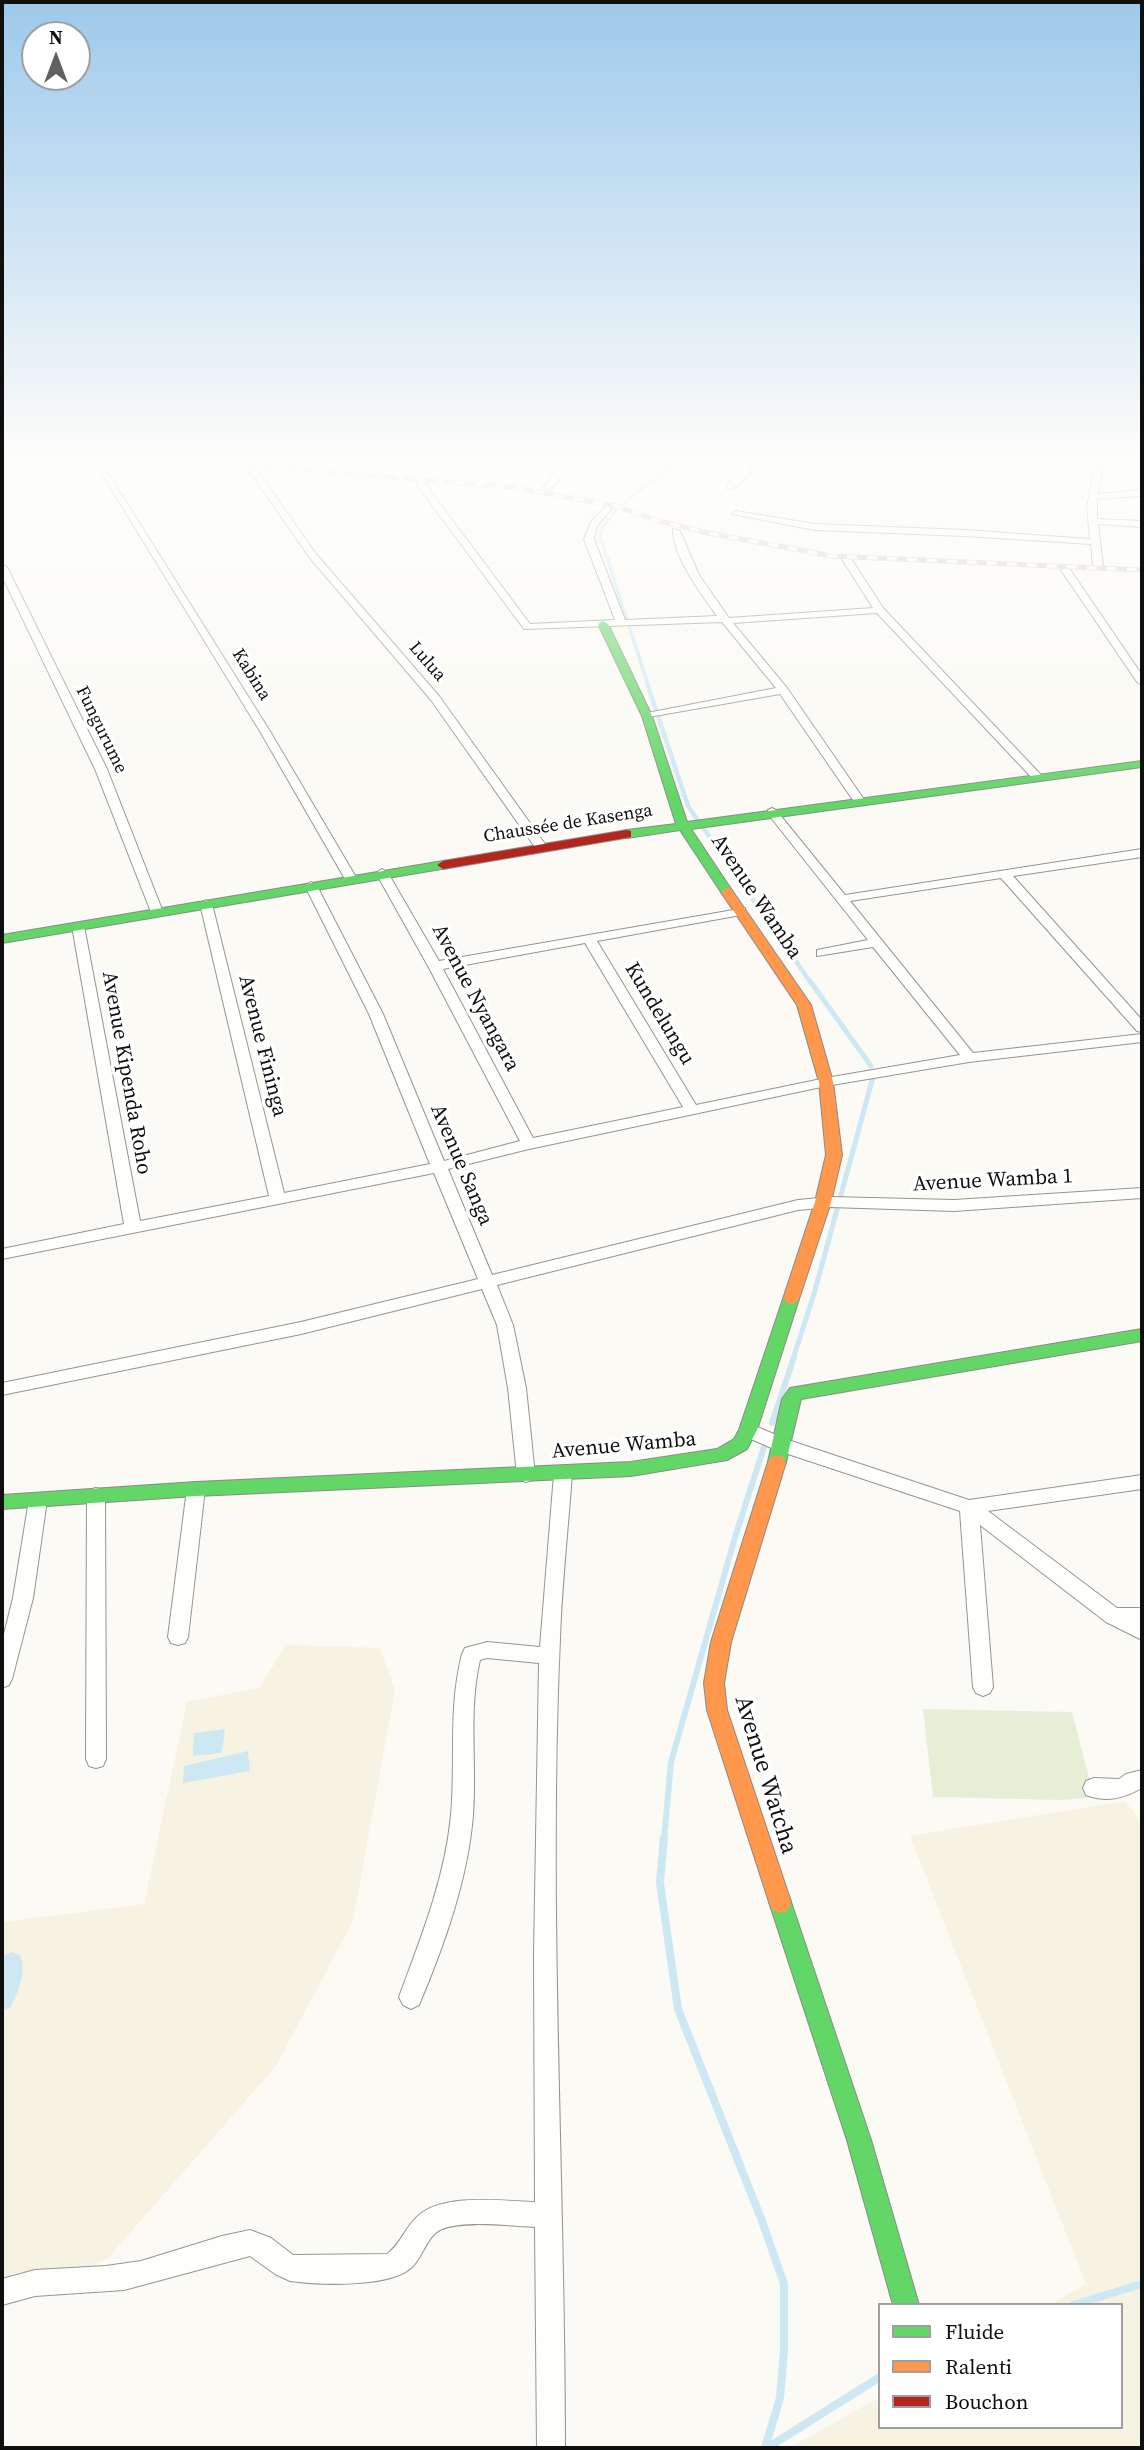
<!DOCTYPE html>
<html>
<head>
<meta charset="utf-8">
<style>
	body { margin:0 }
	#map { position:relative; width:1144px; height:2450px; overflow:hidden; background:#fbfaf4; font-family:"Source Serif 4",serif }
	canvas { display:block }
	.frame { position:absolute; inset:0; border:4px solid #0f0f0f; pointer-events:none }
	.legend { position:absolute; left:878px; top:2303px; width:245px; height:126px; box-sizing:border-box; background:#fff; border:2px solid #9f9f9f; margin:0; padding:9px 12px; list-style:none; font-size:21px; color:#0f0f0f }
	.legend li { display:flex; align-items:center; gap:14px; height:35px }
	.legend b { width:35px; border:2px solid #9f9f9f }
	.north { position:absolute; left:21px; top:21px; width:70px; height:70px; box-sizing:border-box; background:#fff; border:2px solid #9f9f9f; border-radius:50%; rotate:0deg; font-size:19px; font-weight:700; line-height:28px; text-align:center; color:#0f0f0f }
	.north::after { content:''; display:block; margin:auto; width:24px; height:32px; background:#62615f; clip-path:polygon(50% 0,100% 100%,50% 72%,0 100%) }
</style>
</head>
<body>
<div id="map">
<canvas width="1144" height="2450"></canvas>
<div class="frame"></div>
<ul class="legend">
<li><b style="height:9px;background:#63d668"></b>Fluide</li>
<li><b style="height:9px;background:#ff974d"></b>Ralenti</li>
<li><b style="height:9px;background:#b3261e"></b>Bouchon</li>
</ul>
<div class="north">N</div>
</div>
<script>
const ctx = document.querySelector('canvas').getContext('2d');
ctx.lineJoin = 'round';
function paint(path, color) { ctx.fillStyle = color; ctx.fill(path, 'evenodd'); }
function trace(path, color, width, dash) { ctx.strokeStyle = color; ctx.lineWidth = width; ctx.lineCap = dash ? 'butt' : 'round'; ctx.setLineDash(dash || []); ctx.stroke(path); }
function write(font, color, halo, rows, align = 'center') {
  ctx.font = font + ' "Source Serif 4",serif'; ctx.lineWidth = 7; ctx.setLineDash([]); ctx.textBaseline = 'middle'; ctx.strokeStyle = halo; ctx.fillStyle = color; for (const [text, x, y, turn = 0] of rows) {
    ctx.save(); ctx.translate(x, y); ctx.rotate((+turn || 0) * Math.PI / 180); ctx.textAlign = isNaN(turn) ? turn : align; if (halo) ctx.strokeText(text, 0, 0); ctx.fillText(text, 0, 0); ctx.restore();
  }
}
paint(new Path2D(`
	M 286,1645 L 380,1648 L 395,1690 L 353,1921 L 276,2066 L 108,2258 L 2,2309 L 2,1922 L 144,1904 L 187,1702 L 259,1688 Z
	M 1125,1801 L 1142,1823 L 1142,2448 L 789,2448 L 880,2397 L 880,2427 L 1121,2427 L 1121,2305 L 1049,2305 L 1086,2284 L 910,1836 Z`), '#f7f3e2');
paint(new Path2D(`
	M 923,1709 L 1072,1712 L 1094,1797 L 1062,1800 L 933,1797 Z`), '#e6efd6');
paint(new Path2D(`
	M 225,1729 L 222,1753 L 193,1756 L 194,1733 Z
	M 248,1751 L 250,1771 L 183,1783 L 184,1766 Z`), '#cee8f3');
trace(new Path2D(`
	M 649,688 L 600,536 L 603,527 L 620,506 L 677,461 L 677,456`), '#cee8f3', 3.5);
trace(new Path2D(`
	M 648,686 L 688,806 L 811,983`), '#cee8f3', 4.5);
trace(new Path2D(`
	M 810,981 L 871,1066
	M 793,1359 L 814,1294 L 873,1077`), '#cee8f3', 5);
trace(new Path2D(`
	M 772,1423 L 794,1357
	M 664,1839 L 671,1762 L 736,1534 L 764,1447`), '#cee8f3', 6);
trace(new Path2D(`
	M 664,1837 L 660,1883 L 678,2009 L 762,2221 L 784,2284 L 784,2350 L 780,2398 L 765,2448
	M 1073,2305 L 1142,2284
	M 767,2448 L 880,2377`), '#cee8f3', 8);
paint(new Path2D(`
	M 11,1952 L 20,1955 C 27,1972 18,1991 11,2007 L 2,2011 L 2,1956 Z`), '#cee8f3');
const street = new Path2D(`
	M 91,456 L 98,457 L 271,733 L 357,879 L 355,882 L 347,882 L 345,879 L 261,733 Z
	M 386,456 L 394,456 L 379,477 L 373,477 L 372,475 Z
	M 569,456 L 577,456 L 548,493 L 542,493 L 542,489 Z
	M 740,456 L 748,456 L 751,472 L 733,489 L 727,489 L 727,485 L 743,471 Z
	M 1074,456 L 1083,456 L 1090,462 L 1142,457 L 1142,461 L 1096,466 L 1102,472 L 1098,494 L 1142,490 L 1142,496 L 1097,499 L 1097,519 L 1142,521 L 1142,527 L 1098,524 L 1103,566 L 1098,569 L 1093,566 L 1091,544 L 965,536 L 815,530 L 732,514 L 736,511 L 815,524 L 965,530 L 1090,539 L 1087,506 L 1094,473 Z
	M 251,470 L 257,470 L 316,554 L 439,696 L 545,844 L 545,850 L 537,850 L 431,700 L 310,558 L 250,472 Z
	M 417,481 L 423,481 L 530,624 L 615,620 L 584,539 L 592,520 L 608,505 L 612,508 L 597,526 L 594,539 L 625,620 L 717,616 C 702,595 672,556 673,529 L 680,531 L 699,575 L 729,618 L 873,608 L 842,559 L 850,557 L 883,608 L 1043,777 L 1033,779 L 877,613 L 733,623 L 787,688 L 865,801 L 863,803 L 855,803 L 780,694 L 643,718 L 642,716 L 647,713 L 776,688 L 722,622 L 524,629 L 417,485 Z
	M 2,564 L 7,567 L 107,769 L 163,912 L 161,915 L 157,916 L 151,912 L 95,769 L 2,576 Z
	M 1063,568 L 1069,568 L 1142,675 L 1142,685 L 1137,682 L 1061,570 Z
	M 772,808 L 776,810 L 845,895 L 1142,849 L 1142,857 L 1013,876 L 1142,1020 L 1142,1032 L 1137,1031 L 1001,878 L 850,901 L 973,1053 L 1142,1034 L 1142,1042 L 969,1062 L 826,1086 L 529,1149 L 448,1169 L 492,1275 L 798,1200 L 830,1197 L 954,1200 L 1142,1188 L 1142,1198 L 954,1211 L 830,1207 L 798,1210 L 497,1285 L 513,1325 L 526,1388 L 535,1475 L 532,1480 L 526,1482 L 520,1480 L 517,1475 L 508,1388 L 497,1325 L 482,1289 L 301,1334 L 2,1395 L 2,1383 L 301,1322 L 478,1279 L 434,1173 L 2,1259 L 2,1249 L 124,1224 L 72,926 L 73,923 L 83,923 L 84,926 L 140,1221 L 269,1196 L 200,904 L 206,900 L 212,904 L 284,1193 L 430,1164 L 369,1014 L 305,886 L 311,882 L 317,886 L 383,1014 L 444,1161 L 520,1141 L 428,966 L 376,873 L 382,869 L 388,873 L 439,961 L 745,908 L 745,914 L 741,915 L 597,941 L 696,1105 L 826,1078 L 960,1055 L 873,947 L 817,956 L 817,950 L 868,940 L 768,814 L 768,810 ZM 585,943 L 683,1107 L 533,1138 L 443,969 Z
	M 748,1423 L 788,1440 L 969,1500 L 1142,1475 L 1142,1489 L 988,1511 L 1117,1608 L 1142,1608 L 1142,1640 L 1106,1622 L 980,1525 L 993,1687 L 990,1693 L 983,1696 L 976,1693 L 973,1687 L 960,1511 L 776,1450 L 742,1435 L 739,1430 L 742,1425 Z
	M 563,1467 L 569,1469 L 572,1474 C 568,1529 562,1583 560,1638 C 548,1908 565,2178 565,2448 L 537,2448 L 535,2227 C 509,2226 466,2220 442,2229 C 427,2235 423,2257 412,2267 C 391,2288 318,2285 290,2281 L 275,2274 L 250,2256 L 124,2290 L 35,2296 L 2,2305 L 2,2279 L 35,2270 L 106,2266 L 141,2261 L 222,2236 L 250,2230 L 271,2238 L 293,2255 L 387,2254 C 401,2244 405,2227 418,2216 C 443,2193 502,2201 535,2202 L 534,1955 L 539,1663 L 487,1658 L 480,1660 C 468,1711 477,1763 473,1815 C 468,1879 444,1946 419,2005 L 411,2009 L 403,2005 L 399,1997 C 421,1938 445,1878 451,1815 C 456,1761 448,1708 462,1654 L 465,1648 L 487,1642 L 540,1647 L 554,1474 L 557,1469 Z
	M 196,1482 L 202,1484 L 205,1489 L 188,1637 L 185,1643 L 178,1645 L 171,1643 L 168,1637 L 187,1489 L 190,1484 Z
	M 96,1488 L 103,1490 L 105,1495 L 106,1759 L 103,1766 L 96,1768 L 89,1766 L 86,1759 L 87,1495 L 89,1490 Z
	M 38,1493 L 45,1495 L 47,1500 L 33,1598 L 12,1679 L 9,1685 L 2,1688 L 2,1642 L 13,1598 L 29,1500 L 31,1495 Z
	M 1142,1770 L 1142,1788 C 1124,1798 1107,1803 1086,1795 L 1083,1788 L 1086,1781 L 1094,1778 L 1119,1779 L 1126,1774 Z`);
const fast = new Path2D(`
	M 603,621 L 608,624 L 652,716 L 687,822 L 1142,761 L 1142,767 L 691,829 L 733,892 L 727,896 L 723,895 L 680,830 L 627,838 L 621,834 L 627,830 L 676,824 L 642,716 L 598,624 Z
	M 443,861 L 449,865 L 447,868 L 2,943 L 2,935 Z
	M 791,1293 L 799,1299 L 757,1430 L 747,1449 L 727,1460 L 631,1476 L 196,1496 L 2,1509 L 2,1495 L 196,1482 L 631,1462 L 717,1449 L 734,1439 L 739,1430 L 783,1299 Z
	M 1142,1329 L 1142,1341 L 801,1399 L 786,1462 L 783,1467 L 777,1469 L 771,1467 L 768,1462 L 782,1399 L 790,1388 Z
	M 780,1891 L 788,1894 L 791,1902 L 871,2140 L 919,2305 L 893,2305 L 847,2140 L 769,1902 L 772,1894 Z`);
const slow = new Path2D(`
	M 727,888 L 731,889 L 811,1005 L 833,1082 L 842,1155 L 831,1202 L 799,1299 L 791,1305 L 783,1299 L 815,1202 L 826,1155 L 819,1082 L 797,1005 L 721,892 Z
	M 777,1455 L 783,1457 L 786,1462 L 731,1642 L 724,1683 L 727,1710 L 791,1902 L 788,1910 L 780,1913 L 772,1910 L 769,1902 L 707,1710 L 704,1683 L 711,1642 L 768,1462 L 771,1457 Z`);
const jam = new Path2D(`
	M 627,830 L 631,831 L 631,837 L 443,869 L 437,865 L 443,861 Z`);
trace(street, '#959592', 2);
trace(fast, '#8c8b89', 2);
trace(slow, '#8c8b89', 2);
trace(jam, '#8c8b89', 2);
paint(street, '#fefefd');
paint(fast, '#63d668');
paint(slow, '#ff974d');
paint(jam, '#b3261e');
const rail = new Path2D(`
	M 136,456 L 511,487 L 616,506 L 659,521 L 709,533 L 831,556 L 1142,570`);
trace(rail, '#d6c6c7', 5);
trace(rail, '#fff', 3.5, [10]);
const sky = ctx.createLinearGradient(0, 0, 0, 799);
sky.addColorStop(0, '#9dc9ec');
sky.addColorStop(0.57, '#fdfdfa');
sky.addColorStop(1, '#fdfdfa00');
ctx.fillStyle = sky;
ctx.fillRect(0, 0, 1144, 799);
write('18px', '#0f0f0f', '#fff', [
	["Lulua",427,662,49],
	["Kabina",251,675,58],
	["Fungurume",101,730,64],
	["Chaussée de Kasenga",568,824,-9]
]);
write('21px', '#0f0f0f', '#fff', [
	["Avenue Wamba",756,897,56],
	["Avenue Nyangara",475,998,62],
	["Kundelungu",659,1014,59],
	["Avenue Fininga",262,1046,76],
	["Avenue Kipenda Roho",126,1073,80],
	["Avenue Sanga",461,1165,67],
	["Avenue Wamba 1",993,1181,-3],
	["Avenue Wamba",624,1446,-5]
]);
write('24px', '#0f0f0f', '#fff', [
	["Avenue Watcha",765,1775,73]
]);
</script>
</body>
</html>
